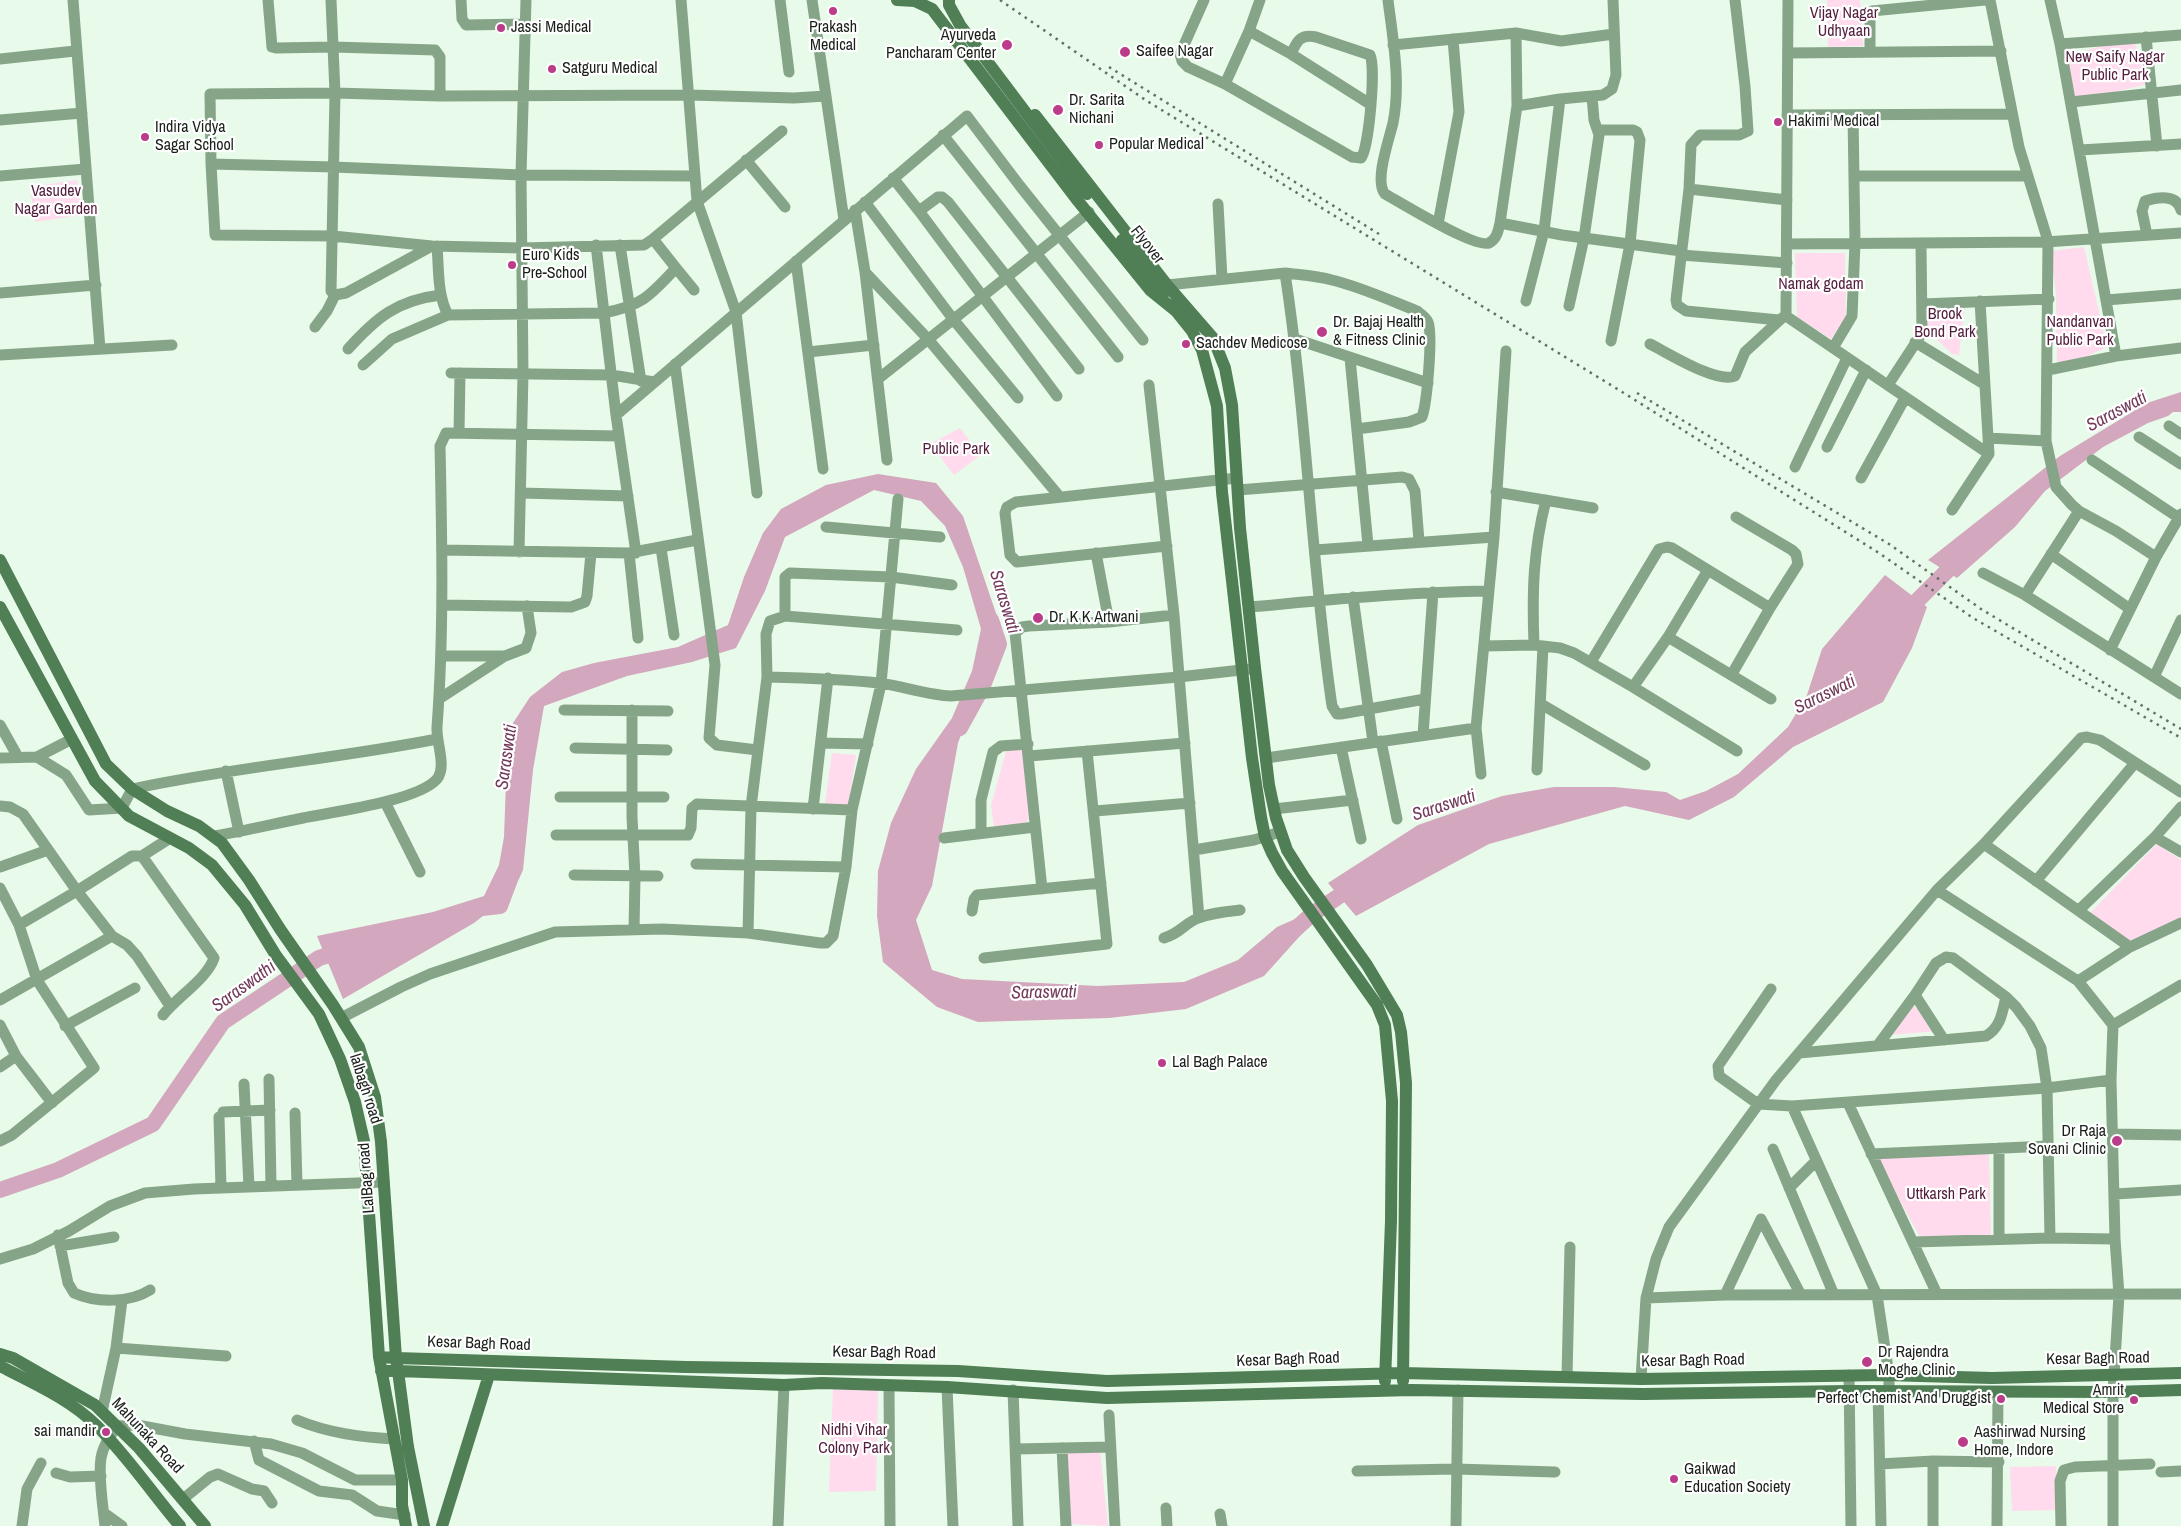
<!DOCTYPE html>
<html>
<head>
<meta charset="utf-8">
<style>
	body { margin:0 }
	canvas { display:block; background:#e8fae9 }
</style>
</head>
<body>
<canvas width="2181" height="1526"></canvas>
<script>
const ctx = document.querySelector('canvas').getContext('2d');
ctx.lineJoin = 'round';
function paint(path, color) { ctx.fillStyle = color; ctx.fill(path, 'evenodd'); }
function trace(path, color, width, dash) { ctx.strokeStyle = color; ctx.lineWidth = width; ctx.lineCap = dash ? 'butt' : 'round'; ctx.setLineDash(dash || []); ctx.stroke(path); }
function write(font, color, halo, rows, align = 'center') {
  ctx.font = font + ' "Archivo Narrow",sans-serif'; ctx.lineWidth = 4.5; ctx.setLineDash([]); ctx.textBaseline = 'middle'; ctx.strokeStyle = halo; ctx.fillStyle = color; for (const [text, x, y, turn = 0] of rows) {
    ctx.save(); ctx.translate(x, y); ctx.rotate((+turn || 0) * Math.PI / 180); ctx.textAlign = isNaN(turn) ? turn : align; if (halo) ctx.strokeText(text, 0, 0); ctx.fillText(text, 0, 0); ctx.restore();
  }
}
paint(new Path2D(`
	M 1827,0 L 1860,0 L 1863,46 L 1828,47 Z
	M 2133,37 L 2148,84 L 2076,101 L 2063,57 Z
	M 77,180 L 82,215 L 35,222 L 30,187 Z
	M 2084,247 L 2107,347 L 2072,363 L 2057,362 L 2056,294 L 2051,251 Z
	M 1795,253 L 1845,253 L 1846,318 L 1831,339 L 1797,317 Z
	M 1965,303 L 1959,355 L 1952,354 L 1923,326 L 1922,317 L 1940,307 Z
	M 960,428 L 981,455 L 954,475 L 930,444 Z
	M 1024,747 L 1031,817 L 1025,824 L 994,827 L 991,805 L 1007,748 Z
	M 832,753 L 856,755 L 848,807 L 825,804 Z
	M 2157,844 L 2181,860 L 2181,919 L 2176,919 L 2132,942 L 2090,913 Z
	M 1912,1004 L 1939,1031 L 1889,1035 Z
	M 1989,1151 L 1991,1236 L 1920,1237 L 1877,1159 Z
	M 878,1387 L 876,1491 L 829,1492 L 833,1389 Z
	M 1064,1450 L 1100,1451 L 1108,1526 L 1071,1524 Z
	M 2056,1466 L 2058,1510 L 2012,1511 L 2010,1467 Z`), '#ffdbed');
paint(new Path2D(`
	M 2181,392 L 2181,412 L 2173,412 L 2168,416 L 2148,423 L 2103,447 L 2045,491 L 2015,527 L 1957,578 L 1928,560 L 2060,456 L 2147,403 Z
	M 878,474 L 936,483 L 963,516 L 1001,628 L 958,743 L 932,886 L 916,920 L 932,970 L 962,979 L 1098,986 L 1184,982 L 1238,960 L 1277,927 L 1302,916 L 1308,927 L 1264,976 L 1186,1009 L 1109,1018 L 978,1022 L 937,1007 L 883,962 L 877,916 L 878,871 L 891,823 L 916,769 L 952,718 L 972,671 L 981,629 L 963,567 L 945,526 L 921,501 L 874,490 L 785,537 L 765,591 L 736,648 L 692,662 L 627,676 L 544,706 L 533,770 L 523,870 L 513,892 L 474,923 L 343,999 L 317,936 L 433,912 L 484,896 L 499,865 L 504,837 L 506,782 L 513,723 L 530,697 L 562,672 L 594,663 L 678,647 L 728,625 L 744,577 L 763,533 L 781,509 L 826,485 Z
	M 1885,575 L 1927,607 L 1912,648 L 1883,702 L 1793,747 L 1734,797 L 1689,820 L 1625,806 L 1489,844 L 1356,916 L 1328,883 L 1418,825 L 1502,796 L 1554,787 L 1614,787 L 1666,792 L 1680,800 L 1706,791 L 1738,774 L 1788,727 L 1807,695 L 1822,649 Z`), '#d3a7bd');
trace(new Path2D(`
	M 1904,618 L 1917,601 L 1962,556
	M 960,728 L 982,688 L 999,644 L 991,620
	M 473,909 L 500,906 L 509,882
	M 1289,935 L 1311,915 L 1357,884
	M 0,1190 L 58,1170 L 153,1124 L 223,1022 L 319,958 L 345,950`), '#d3a7bd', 16);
trace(new Path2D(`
	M 73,0 L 100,349
	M 268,0 L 272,47 L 276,48 L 333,47 L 435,50 L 440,57 L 440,96
	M 331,0 L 335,93 L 331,291 L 335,295 L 346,293 L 432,246
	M 461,0 L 462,19 L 466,25 L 526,24
	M 681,0 L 697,201 L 736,312 L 757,493
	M 780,0 L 789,72
	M 812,0 L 844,220
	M 1204,0 L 1180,54 L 1182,61 L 1188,67 L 1225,84 L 1352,157 L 1361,158 C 1369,148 1376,67 1370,55 L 1316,37 C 1300,34 1297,41 1291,54
	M 1388,0 C 1393,40 1401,83 1393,123 C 1389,140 1374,181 1385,194 C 1401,203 1476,249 1489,243 C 1497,239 1498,231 1500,223 L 1517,106 L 1516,33
	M 1735,0 L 1745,86 L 1748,131 L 1739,135 L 1700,135 L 1691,145 L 1689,189 L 1676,300 L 1677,305 L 1686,311 L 1779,320
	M 1990,0 L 2019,147 L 2048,241 L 2046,441 L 2056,487 L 2072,505 L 2079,511 L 2116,531 L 2156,557
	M 2050,0 L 2060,44 L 2116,356
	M 1249,31 L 1291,54 L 1370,104
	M 2146,37 L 2157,146
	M 2060,44 L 2181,35
	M 1393,45 L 1516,33 L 1561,41 L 1614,34
	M 1870,52 L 1870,18 L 1872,11 L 1985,0
	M 1788,53 L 2001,51
	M 0,59 L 75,51
	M 1225,84 L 1249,31 L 1260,0
	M 2071,102 L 2181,90
	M 1517,106 L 1560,99 L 1603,95 L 1612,89 L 1616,75 L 1613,0
	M 1787,115 L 2012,114
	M 0,120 L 82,113
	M 1598,130 L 1633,130 L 1637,132 L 1640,140 L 1630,244 L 1611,341
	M 782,131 L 653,239 L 644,245 L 522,248 L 432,246 L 333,236 L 215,235 L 211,164 L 210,94 L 335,93 L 440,96 L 690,95 L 794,98 L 826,96
	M 943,135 L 1118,357
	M 2080,150 L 2181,144
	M 746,160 L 785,207
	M 211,164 L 334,167 L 521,175 L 694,176
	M 0,176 L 86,169
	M 1854,176 L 2028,176
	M 893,178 L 919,211 L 1057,396
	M 1689,189 L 1787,200
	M 865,202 L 953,319 L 1018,398
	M 1218,204 L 1222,279
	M 855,210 L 865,272 L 887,460
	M 919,211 L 938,197 L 942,197 L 948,202 L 1079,369
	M 1500,223 L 1562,235 L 1681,251
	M 1438,224 L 1459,112 L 1453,39
	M 2147,235 L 2142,211 L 2145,201 C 2158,197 2177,194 2181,210
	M 1787,244 L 2045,242 L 2181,233
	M 596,245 L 616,415 L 636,553
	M 620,245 L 641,381
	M 437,246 C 439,269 437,294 448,315 L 603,313 C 642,306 650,296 676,268 L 653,239
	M 1681,255 L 1787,263
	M 796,261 L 823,469
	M 676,268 L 694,290
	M 865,272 L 928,339 L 1059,496
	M 1285,273 C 1307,417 1311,563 1332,706 L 1337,714 L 1341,714 L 1425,699
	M 1167,285 L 1285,273 C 1301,275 1317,276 1332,280 C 1361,287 1389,300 1417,311 C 1421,314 1426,317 1428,322 C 1433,335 1427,403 1422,417 L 1409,422 L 1357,429
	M 0,293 L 96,285
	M 2106,300 L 2181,294
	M 1526,301 L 1544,231 L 1560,99
	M 1922,304 L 2049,299
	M 1569,306 L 1584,238 L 1599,135 L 1594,120 L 1592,96
	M 1786,316 L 1788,0
	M 1786,316 L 1989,454
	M 315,327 L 327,311 L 335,295
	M 1295,339 L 1428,383
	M 1915,342 L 1984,384
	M 1650,344 C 1668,353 1717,384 1735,376 L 1745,352 L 1782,318
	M 1833,348 L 1852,316 L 1855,243 L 1853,115
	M 348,349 C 376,318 397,300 441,295
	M 808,352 L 874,345
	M 0,355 L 172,345
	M 1350,358 L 1368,545
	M 675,364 L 715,665 L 709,738 L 717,745 L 757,750
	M 363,365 L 392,339 L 448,315
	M 2048,370 L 2116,356 L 2181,348
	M 451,373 L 612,375 L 654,382
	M 878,379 L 1089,212
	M 1149,385 L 1174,615 L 1199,918
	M 1888,385 L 1922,333 L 1921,243
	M 616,415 L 967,116 L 1020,186 L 1143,340
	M 2169,426 L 2181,434
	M 459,433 L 460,373
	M 2139,437 L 2181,464
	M 1988,438 L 2046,441
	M 1827,447 L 1866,370
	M 2092,460 L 2179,518
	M 1795,467 L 1847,358
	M 1861,478 L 1905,398
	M 1238,490 L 1402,477 L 1409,479 L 1415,491 L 1419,541
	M 1496,492 L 1593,508
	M 522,493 L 628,496
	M 1952,510 L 1989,454 L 1980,301
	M 826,527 L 940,537
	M 1167,546 L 1017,562 L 1010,555 L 1005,513 L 1007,507 L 1016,502 L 1237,478
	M 661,548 L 674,635
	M 442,550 L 629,553 L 697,540
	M 1315,550 L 1494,537
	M 519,552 L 523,374 L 521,175 L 526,0
	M 629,553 L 638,638
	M 1096,553 L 1109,622
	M 2051,554 L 2130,609
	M 1983,573 L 2025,595 L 2181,694
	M 2025,595 L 2079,511
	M 1353,597 L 1373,742
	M 442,605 L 571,607 L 585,602 L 587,596 L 591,553
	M 1249,607 C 1329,600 1408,592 1488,591
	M 785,616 L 785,577 L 790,573 L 891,577 L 952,585
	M 1668,637 L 1771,699
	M 1534,645 C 1532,592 1533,551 1546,500
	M 1484,646 L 1534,645 L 1560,648 L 1574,653 L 1633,687 L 1737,751
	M 2110,650 L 2156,557 L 2181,514
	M 442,656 L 505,656
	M 1591,662 L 1659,549 L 1667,547 L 1672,548 L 1770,608
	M 1732,674 L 1770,608 L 1798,564 L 1796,554 L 1792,550 L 1736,517
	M 767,677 C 805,678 842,679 879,683 C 903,686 927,695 951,696 L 1179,677 L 1250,669
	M 2154,677 L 2181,620
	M 1633,687 L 1668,637 L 1708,570
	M 439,699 L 505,656 L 526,648 L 531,633 L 527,606
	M 1541,704 L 1645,765
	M 564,710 L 668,711
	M 632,710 L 632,817 L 635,877 L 634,929
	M 0,725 L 18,757
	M 1423,735 L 1433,592
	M 1381,741 L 1397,819
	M 821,743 L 868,744
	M 1341,747 L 1361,839
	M 575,748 L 667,750
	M 1029,756 L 1185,743
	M 37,757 L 72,739
	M 0,758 L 37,757 L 66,775 L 89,810 L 122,808 L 132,789 C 233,767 336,759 437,739
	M 1266,758 L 1476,728
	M 1537,770 L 1543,646
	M 226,771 L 239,832
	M 1481,774 L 1476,728 L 1494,537 L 1506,351
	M 560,797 L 664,797
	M 385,802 L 420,872
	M 0,806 L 10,807 L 23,814 L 77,891 L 112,936 L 127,945 L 137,956 L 170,1006
	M 813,809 L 828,678
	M 1274,809 L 1353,800
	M 1095,811 L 1190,803
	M 981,833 L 981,800 L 993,752 L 1001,746 L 1028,744
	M 556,835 L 688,835 L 691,828 L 692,808 L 697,804 L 852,810
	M 214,836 C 244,831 273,824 303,818 C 332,812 418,801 437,779 C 447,766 436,743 437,727 C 444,633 442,540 440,446 L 446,433 L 619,436
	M 2155,837 L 2181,852
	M 944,838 L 1035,827
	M 1984,844 L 2130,947
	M 1194,850 L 1254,840 L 1280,832
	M 142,856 L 214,958 C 207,979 177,997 163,1015
	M 696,864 L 846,867
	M 0,867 L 48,850
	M 574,875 L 658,876
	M 2036,881 L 2135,763
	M 0,888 L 19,925 L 37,980 L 94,1068 L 12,1135 L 0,1141
	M 1042,889 L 1015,633 L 1022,627 L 1029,626 L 1109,622 L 1174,615
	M 1937,890 L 2078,981 L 2113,1025 L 2111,1080 L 2115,1239 L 2119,1295 L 2113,1392 L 2113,1526
	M 2079,910 L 2155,837 L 2181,807
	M 972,911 L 974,899 L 977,895 L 1101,883
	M 19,925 L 77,891 L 132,856 L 142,856 L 170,838
	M 748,933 L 751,807 L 767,677 L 766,634 L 770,621 L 785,616 L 957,630
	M 1164,938 C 1180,933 1181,927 1194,920 C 1207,913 1225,912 1240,910
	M 984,958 L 1107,944 L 1087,751
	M 2078,981 L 2130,947 L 2181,923
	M 1771,989 L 1718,1066 L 1719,1076 L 1758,1104 L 1792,1106 L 2047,1088 L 2111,1080
	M 1915,995 L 1936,963 L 1946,957 L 1953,958 L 2006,997 L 2016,1007 L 2030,1026 L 2041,1048 L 2047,1088 L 2050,1238
	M 0,1000 L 112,936
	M 341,1018 L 401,987 L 430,974 L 555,932 L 662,929 L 748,933 L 820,943 L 826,943 L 833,936 L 846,867 L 852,810 L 881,684 L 898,499
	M 0,1025 L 16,1056 L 52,1103
	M 2113,1025 L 2181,985
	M 65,1026 L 135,988
	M 1878,1045 L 1915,995 L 1944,1040
	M 1799,1053 L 1986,1036 C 2001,1027 2002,1013 2006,997
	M 0,1067 L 16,1056
	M 269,1079 L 271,1186
	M 244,1084 L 249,1187
	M 1848,1103 L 1937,1294
	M 1792,1106 L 1877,1295 L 1889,1375 L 1889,1392
	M 223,1112 L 270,1110
	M 295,1113 L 297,1185
	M 219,1117 L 221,1188
	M 2112,1134 L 2181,1135
	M 1773,1149 L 1834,1295
	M 1871,1154 L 2048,1146
	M 1789,1188 L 1816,1161
	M 2115,1194 L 2181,1190
	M 58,1235 L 68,1283 L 74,1293 C 96,1303 130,1303 150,1290
	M 1999,1239 L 1999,1148
	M 1914,1242 L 2050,1238 L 2115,1239
	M 60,1246 L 114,1237
	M 0,1259 L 33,1249 L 69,1231 L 110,1206 L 145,1193 L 194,1189 L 384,1182
	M 1725,1295 L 1761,1219 L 1801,1295
	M 1646,1298 L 1725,1295 L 2181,1294
	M 116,1348 L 226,1356
	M 1849,1375 L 1851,1526
	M 1567,1377 L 1570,1247
	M 1641,1379 L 1646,1298 L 1656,1259 L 1669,1227 L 1776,1080 L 1937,890 L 1984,844 L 2081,738 L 2087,737 L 2100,740 L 2181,792
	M 889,1386 L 890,1526
	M 947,1387 L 953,1526
	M 1013,1390 L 1018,1526
	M 1878,1392 L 1881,1526
	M 102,1412 L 116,1348 L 122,1300
	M 1109,1415 L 1115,1526
	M 297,1420 C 328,1433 360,1437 394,1439
	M 254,1441 L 259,1460 L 319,1491 L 352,1495 L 377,1511 L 405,1515
	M 1062,1448 L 1066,1526
	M 1016,1449 L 1110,1447
	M 1880,1464 L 1933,1461 L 1999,1462
	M 1357,1471 L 1456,1469 L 1555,1472
	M 2161,1472 L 2181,1471
	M 56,1473 L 70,1477 L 101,1476
	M 183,1499 L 210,1477 L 218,1474 L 252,1489 L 264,1491 L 272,1503
	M 1166,1508 L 1167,1526
	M 104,1513 L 122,1526
	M 1220,1514 L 1222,1526
	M 22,1526 L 27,1489 L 41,1463
	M 105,1526 C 103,1507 98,1476 101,1458 C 103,1446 110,1436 117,1426 L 137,1425 L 185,1434 L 271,1444 L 302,1453 L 355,1480 L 402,1480
	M 778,1526 L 784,1385
	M 1456,1526 L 1458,1390
	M 1933,1526 L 1933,1461
	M 1997,1526 L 1998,1392
	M 2061,1526 L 2060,1481 L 2064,1470 L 2075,1467 L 2150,1464`), '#86a588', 11);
trace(new Path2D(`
	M 897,0 L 915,1 L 932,9 L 1078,201 L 1150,290 L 1176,311 L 1192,331 L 1202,350 L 1217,406 L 1222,492 L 1252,758 L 1261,817 L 1265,837 L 1272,853 L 1282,871 L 1377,1005 L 1385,1025 L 1392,1101 L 1391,1221 L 1385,1381
	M 1035,115 L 1167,285 L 1213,338 L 1225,368 L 1232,405 L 1240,528 L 1255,668 L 1269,785 L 1276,818 L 1287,850 L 1304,877 L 1367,965 L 1397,1015 L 1401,1032 L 1406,1083 L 1403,1381
	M 1122,240 L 1164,293
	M 0,560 L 106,764 L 132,789 L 167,811 L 199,826 L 222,843 L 249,880 L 280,929 L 333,1005 L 359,1047 L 375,1097 L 381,1142 L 396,1358 L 686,1367 L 958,1371 L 1107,1381 L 1403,1373 L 1641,1379 L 1884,1375 L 1992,1378 L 2181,1373
	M 0,607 L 95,781 L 129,816 L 189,848 L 212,865 L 245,905 L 275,954 L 319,1014 L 340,1059 L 355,1102 L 364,1141 L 379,1357
	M 0,1354 L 13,1358 L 95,1405 L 139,1448 L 205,1526
	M 0,1366 C 33,1383 70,1399 97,1426 C 128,1457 152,1493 180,1526
	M 381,1371 L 398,1371 L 396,1358 L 379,1357 L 402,1480 L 402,1505 L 406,1526
	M 424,1526 L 408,1447 L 398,1371 L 784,1385 L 822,1383 L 947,1387 L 1107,1398 L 1412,1390 L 1643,1394 L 1849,1391 L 2113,1392 L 2181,1390
	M 442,1526 L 489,1375`), '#507e55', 12);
trace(new Path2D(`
	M 1000,0 L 1147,101 L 1619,390 L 1879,553 L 1973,618 L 2181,738
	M 1109,67 L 1379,234
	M 1637,393 L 1889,544 L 1981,609 L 2181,729`), '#657066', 2.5, [2.5, 5]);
trace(new Path2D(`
	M 949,0 L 949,5 L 960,25 L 1087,194`), '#507e55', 12);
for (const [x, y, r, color] of [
	[833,11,5,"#bb3c89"],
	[501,28,5,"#bb3c89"],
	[1007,45,6,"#bb3c89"],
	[1125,52,6,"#bb3c89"],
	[552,69,5,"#bb3c89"],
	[1058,110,6,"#bb3c89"],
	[1778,122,5,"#bb3c89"],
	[145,137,5,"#bb3c89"],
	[1099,145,5,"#bb3c89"],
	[512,265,5,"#bb3c89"],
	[1322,332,6,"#bb3c89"],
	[1186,344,5,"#bb3c89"],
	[1038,618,6,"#bb3c89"],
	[1162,1063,5,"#bb3c89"],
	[2117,1141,6,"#bb3c89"],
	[1867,1362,6,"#bb3c89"],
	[2001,1399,5,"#bb3c89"],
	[2134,1400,5,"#bb3c89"],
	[106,1432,5,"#bb3c89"],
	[1963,1442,6,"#bb3c89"],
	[1674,1479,5,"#bb3c89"]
]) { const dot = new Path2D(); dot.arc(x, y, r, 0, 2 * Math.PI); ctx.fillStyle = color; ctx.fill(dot); trace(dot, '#fff', 2); }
write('16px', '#531d3d', '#fff', [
	["Vijay Nagar",1844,14],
	["Udhyaan",1844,32],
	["New Saify Nagar",2115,58],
	["Public Park",2115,76],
	["Vasudev",56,192],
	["Nagar Garden",56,210],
	["Namak godam",1821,285],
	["Brook",1945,315],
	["Bond Park",1945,333],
	["Nandanvan",2080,323],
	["Public Park",2080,341],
	["Public Park",956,450],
	["Uttkarsh Park",1946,1195],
	["Nidhi Vihar",854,1431],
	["Colony Park",854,1449]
]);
write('16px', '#19201a', '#fff', [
	["Jassi Medical",511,28],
	["Prakash",833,28,"center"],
	["Medical",833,46,"center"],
	["Ayurveda",996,36,"right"],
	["Pancharam Center",996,54,"right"],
	["Saifee Nagar",1136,52],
	["Satguru Medical",562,69],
	["Dr. Sarita",1069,101],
	["Nichani",1069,119],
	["Hakimi Medical",1788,122],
	["Indira Vidya",155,128],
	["Sagar School",155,146],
	["Popular Medical",1109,145],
	["Euro Kids",522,256],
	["Pre-School",522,274],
	["Dr. Bajaj Health",1333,323],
	["& Fitness Clinic",1333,341],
	["Sachdev Medicose",1196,344],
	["Dr. K K Artwani",1049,618],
	["Lal Bagh Palace",1172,1063],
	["Dr Raja",2106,1132,"right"],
	["Sovani Clinic",2106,1150,"right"],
	["Dr Rajendra",1878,1353],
	["Moghe Clinic",1878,1371],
	["Amrit",2124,1391,"right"],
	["Medical Store",2124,1409,"right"],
	["Perfect Chemist And Druggist",1991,1399,"right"],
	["sai mandir",96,1432,"right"],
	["Aashirwad Nursing",1974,1433],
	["Home, Indore",1974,1451],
	["Gaikwad",1684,1470],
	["Education Society",1684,1488]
], 'left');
write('16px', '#19201a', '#fff', [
	["Flyover",1147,245,52],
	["lalbagh road",365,1089,72],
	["LalBag road",367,1178,-94],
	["Kesar Bagh Road",479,1344,2],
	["Kesar Bagh Road",884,1353,1],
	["Kesar Bagh Road",2098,1359,-1],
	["Kesar Bagh Road",1288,1360,-2],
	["Kesar Bagh Road",1693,1361,-1],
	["Mahunaka Road",147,1436,47]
]);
write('italic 18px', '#723959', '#fff', [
	["Saraswati",2117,412,-28],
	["Saraswati",1004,602,73],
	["Saraswati",1825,695,-26],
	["Saraswati",507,757,-82],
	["Saraswati",1444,806,-18],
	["Saraswathi",244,987,-36],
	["Saraswati",1044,993,-1]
]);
</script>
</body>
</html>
